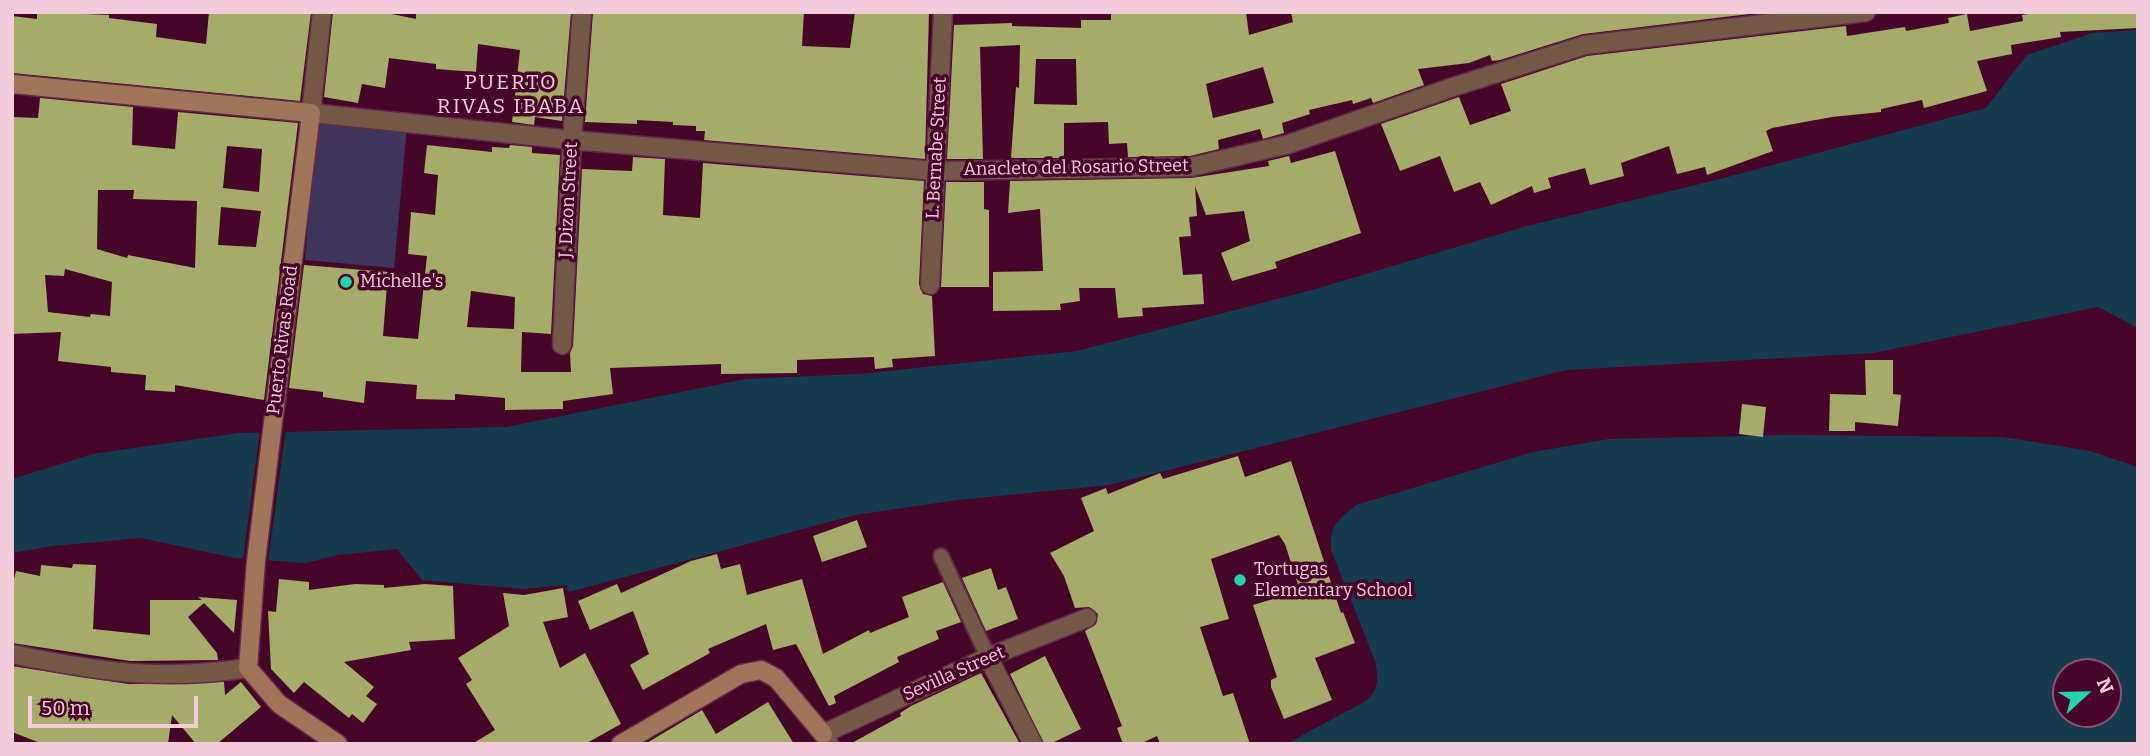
<!DOCTYPE html>
<html>
<head>
<meta charset="utf-8">
<style>
	body { margin:0 }
	#map { position:relative; width:2150px; height:756px; overflow:hidden; background:#460629; font-family:Bitter,serif }
	canvas { display:block }
	.frame { position:absolute; inset:0; border:14px solid #f3cbdb; pointer-events:none }
	.north { position:absolute; left:2052px; top:658px; width:70px; height:70px; box-sizing:border-box; background:#460629; border:2px solid #8b5570; border-radius:50%; rotate:68deg; font-size:19px; font-weight:700; line-height:28px; text-align:center; color:#f3cbdb }
	.north::after { content:''; display:block; margin:auto; width:24px; height:32px; background:#24d5ae; clip-path:polygon(50% 0,100% 100%,50% 72%,0 100%) }
	.scale { position:absolute; left:28px; top:696px; width:170px; height:32px; box-sizing:border-box; border:4px solid #f3cbdb; border-top:0; padding-left:9px; font-size:21px; line-height:24px; white-space:nowrap; color:#f3cbdb; -webkit-text-stroke:5px #460629; paint-order:stroke }
</style>
</head>
<body>
<div id="map">
<canvas width="2150" height="756"></canvas>
<div class="frame"></div>
<div class="north">N</div>
<div class="scale">50 m</div>
</div>
<script>
const ctx = document.querySelector('canvas').getContext('2d');
ctx.lineJoin = 'round';
function paint(path, color) { ctx.fillStyle = color; ctx.fill(path, 'evenodd'); }
function trace(path, color, width, dash) { ctx.strokeStyle = color; ctx.lineWidth = width; ctx.lineCap = dash ? 'butt' : 'round'; ctx.setLineDash(dash || []); ctx.stroke(path); }
function write(font, color, halo, rows, align = 'center') {
  ctx.font = font + ' Bitter,serif'; ctx.lineWidth = 7; ctx.setLineDash([]); ctx.textBaseline = 'middle'; ctx.strokeStyle = halo; ctx.fillStyle = color; for (const [text, x, y, turn = 0] of rows) {
    ctx.save(); ctx.translate(x, y); ctx.rotate((+turn || 0) * Math.PI / 180); ctx.textAlign = isNaN(turn) ? turn : align; if (halo) ctx.strokeText(text, 0, 0); ctx.fillText(text, 0, 0); ctx.restore();
  }
}
paint(new Path2D(`
	M 317,118 L 407,127 L 394,268 L 305,260 Z`), '#3f365e');
paint(new Path2D(`
	M 2138,30 L 2138,328 L 2098,307 L 1873,353 L 1566,370 L 1109,485 L 958,500 L 855,515 L 569,592 L 566,585 L 523,589 L 422,580 L 397,549 L 338,555 L 306,563 L 235,558 L 141,538 L 53,546 L 12,553 L 12,479 L 93,454 L 238,433 L 506,427 L 746,379 L 859,374 L 1077,351 L 1312,290 L 1527,226 L 1720,179 L 1986,108 L 2027,55 L 2092,33 Z
	M 1787,435 L 2003,437 L 2090,451 L 2138,467 L 2138,744 L 1286,744 L 1366,701 C 1379,689 1379,678 1375,661 L 1331,550 C 1330,524 1337,521 1356,505 L 1533,452 L 1609,439 ZM 2066,672 L 2108,672 L 2108,714 L 2066,714 Z`), '#163b4e');
paint(new Path2D(`
	M 286,428 L 268,563 L 243,560 L 260,429 Z`), '#460629');
paint(new Path2D(`
	M 37,12 L 109,15 L 109,18 L 157,24 L 156,37 L 206,44 L 209,12 L 311,12 L 300,101 L 12,73 L 12,16 L 37,19 Z
	M 333,12 L 382,12 L 416,19 L 416,12 L 571,12 L 562,121 L 535,117 L 534,125 L 512,122 L 520,50 L 478,44 L 476,72 L 436,69 L 436,64 L 389,58 L 385,88 L 362,84 L 358,103 L 324,97 Z
	M 593,12 L 804,12 L 802,46 L 850,48 L 855,12 L 929,12 L 925,159 L 704,140 L 705,131 L 696,131 L 696,126 L 673,125 L 673,122 L 637,120 L 637,124 L 585,122 Z
	M 1111,12 L 1246,12 L 1249,35 L 1293,22 L 1291,12 L 1766,12 L 1583,34 L 1500,60 L 1492,61 L 1490,55 L 1469,63 L 1418,69 L 1424,85 L 1373,103 L 1371,98 L 1353,104 L 1352,100 L 1309,110 L 1310,114 L 1282,123 L 1284,133 L 1263,139 L 1260,129 L 1218,140 L 1219,149 L 1190,156 L 1128,157 L 1127,143 L 1109,144 L 1108,122 L 1064,123 L 1064,158 L 1011,158 L 1016,87 L 1019,88 L 1020,45 L 980,47 L 983,159 L 947,159 L 954,25 L 1012,23 L 1012,26 L 1081,28 L 1081,20 L 1111,20 ZM 1036,59 L 1076,59 L 1077,105 L 1034,104 ZM 1263,67 L 1274,103 L 1213,118 L 1206,84 Z
	M 2040,12 L 2138,12 L 2138,28 L 2060,32 L 2061,37 L 2011,45 L 2012,54 L 1977,61 L 1987,91 L 1924,108 L 1922,100 L 1881,109 L 1881,112 L 1832,117 L 1772,128 L 1766,131 L 1773,151 L 1707,175 L 1705,167 L 1677,174 L 1669,146 L 1621,163 L 1624,176 L 1590,185 L 1585,168 L 1548,178 L 1551,188 L 1534,193 L 1532,186 L 1491,205 L 1480,182 L 1454,192 L 1440,156 L 1400,171 L 1381,124 L 1459,97 L 1470,125 L 1511,111 L 1501,84 L 1587,56 L 1846,26 L 1847,36 L 1905,27 L 1906,31 L 1949,23 L 1948,18 L 1967,14 L 1970,31 L 2023,21 L 2022,15 Z
	M 40,98 L 133,107 L 132,145 L 175,149 L 178,112 L 298,123 L 264,400 L 175,385 L 175,392 L 145,390 L 146,375 L 111,372 L 111,367 L 58,361 L 61,332 L 12,334 L 12,117 L 38,118 ZM 227,146 L 262,149 L 259,192 L 223,188 ZM 98,190 L 134,190 L 133,199 L 197,201 L 195,268 L 128,255 L 127,258 L 97,249 ZM 221,207 L 261,211 L 256,247 L 218,245 ZM 65,269 L 112,282 L 110,316 L 91,314 L 90,317 L 48,312 L 45,275 L 64,276 Z
	M 427,145 L 492,152 L 492,147 L 509,148 L 510,145 L 532,147 L 532,153 L 560,155 L 551,334 L 522,332 L 521,372 L 571,372 L 570,353 L 573,346 L 582,169 L 632,171 L 633,157 L 665,159 L 663,215 L 700,218 L 703,163 L 924,181 L 919,284 L 923,294 L 932,296 L 935,356 L 892,359 L 893,367 L 875,369 L 874,357 L 797,360 L 797,373 L 721,374 L 721,364 L 610,368 L 613,394 L 563,401 L 563,409 L 505,410 L 505,398 L 455,394 L 455,400 L 416,399 L 417,385 L 366,381 L 364,403 L 323,397 L 323,392 L 289,388 L 304,265 L 388,272 L 383,336 L 418,339 L 427,256 L 408,254 L 411,212 L 435,215 L 438,175 L 424,173 ZM 471,291 L 515,297 L 514,329 L 467,327 Z
	M 1335,151 L 1361,233 L 1275,262 L 1277,268 L 1232,281 L 1221,253 L 1250,241 L 1244,211 L 1206,215 L 1195,186 L 1197,216 L 1189,217 L 1191,236 L 1179,237 L 1183,275 L 1202,274 L 1204,304 L 1142,308 L 1143,316 L 1118,318 L 1115,288 L 1079,288 L 1080,301 L 1060,304 L 1061,310 L 993,311 L 993,272 L 1043,271 L 1040,209 L 1008,213 L 1010,181 L 1191,178 L 1269,166 L 1268,161 L 1289,156 L 1291,163 Z
	M 946,182 L 984,182 L 984,209 L 989,210 L 989,287 L 941,287 Z
	M 1865,360 L 1893,360 L 1893,394 L 1901,395 L 1898,426 L 1855,422 L 1855,431 L 1829,431 L 1830,394 L 1866,395 Z
	M 1742,404 L 1766,407 L 1763,437 L 1739,434 Z
	M 1238,456 L 1245,477 L 1291,461 L 1341,613 L 1343,612 L 1355,643 L 1315,658 L 1332,700 L 1284,719 L 1271,687 L 1271,680 L 1277,677 L 1253,605 L 1300,591 L 1285,544 L 1279,535 L 1211,559 L 1229,619 L 1200,627 L 1223,696 L 1233,693 L 1250,744 L 1160,744 L 1157,736 L 1140,744 L 1123,744 L 1117,728 L 1122,726 L 1085,631 L 1096,624 L 1098,614 L 1089,607 L 1075,608 L 1064,576 L 1050,553 L 1094,531 L 1081,498 L 1106,488 L 1108,494 L 1160,473 L 1163,479 Z
	M 857,520 L 867,547 L 822,562 L 813,536 Z
	M 717,554 L 721,569 L 740,564 L 747,595 L 802,579 L 823,654 L 869,630 L 870,633 L 909,617 L 902,597 L 943,582 L 961,622 L 936,631 L 939,639 L 897,657 L 899,662 L 834,696 L 836,703 L 829,706 L 796,644 L 773,650 L 766,624 L 708,649 L 710,653 L 643,690 L 630,665 L 649,654 L 633,611 L 590,630 L 578,601 L 617,584 L 621,593 L 691,561 Z
	M 73,564 L 96,565 L 93,629 L 150,635 L 150,600 L 202,600 L 198,597 L 237,600 L 234,633 L 204,603 L 188,617 L 217,653 L 218,660 L 130,661 L 12,643 L 12,587 L 16,571 L 40,576 L 41,565 L 72,568 Z
	M 991,568 L 998,590 L 1006,587 L 1018,619 L 986,631 L 962,578 Z
	M 279,579 L 309,582 L 309,590 L 355,584 L 384,585 L 384,588 L 425,584 L 453,586 L 455,639 L 409,642 L 411,650 L 344,662 L 374,687 L 366,696 L 377,704 L 363,723 L 352,714 L 349,718 L 304,682 L 294,693 L 271,669 L 268,611 L 276,612 Z
	M 563,588 L 568,617 L 543,622 L 560,668 L 585,653 L 621,724 L 585,744 L 472,744 L 495,730 L 466,684 L 472,680 L 458,658 L 509,626 L 503,593 L 524,595 Z
	M 1045,656 L 1081,729 L 1050,744 L 1044,744 L 1010,674 Z
	M 12,666 L 128,684 L 224,682 L 225,695 L 241,682 L 261,707 L 217,744 L 196,744 L 172,715 L 168,744 L 43,744 L 12,732 Z
	M 981,673 L 1020,744 L 850,744 L 901,716 L 900,713 L 911,706 Z
	M 768,702 L 794,744 L 645,744 L 702,710 L 716,734 Z`), '#a5ab68');
const lane = new Path2D(`
	M 941,556 L 988,657`);
const street = new Path2D(`
	M 322,12 L 311,113 L 572,140 L 936,171 L 1191,167 L 1289,144 L 1453,87 L 1585,45 L 1866,12
	M 930,285 L 943,12
	M 562,345 L 572,140 L 582,12
	M 12,654 C 99,672 159,681 248,668
	M 988,657 L 1033,744
	M 829,744 L 823,734 L 988,657 L 1087,618`);
const secondary = new Path2D(`
	M 12,84 L 311,113 L 256,561 L 248,668 L 279,704 L 338,744
	M 621,744 L 741,674 L 761,670 L 776,678 L 823,734`);
trace(lane, '#652949', 18);
trace(street, '#652949', 21);
trace(secondary, '#652949', 21);
trace(lane, '#745948', 14);
trace(street, '#745948', 18);
trace(secondary, '#a1755a', 18);
for (const [x, y, r, color] of [
	[346,282,7,"#24d5ae"],
	[1240,580,7,"#24d5ae"]
]) { const dot = new Path2D(); dot.arc(x, y, r, 0, 2 * Math.PI); ctx.fillStyle = color; ctx.fill(dot); trace(dot, '#460629', 2.5); }
write('18px', '#f3cbdb', '#460629', [
	["L. Bernabe Street",937,148,-87],
	["Anacleto del Rosario Street",1076,168,-1],
	["J. Dizon Street",569,200,-87],
	["Puerto Rivas Road",283,340,-83],
	["Sevilla Street",954,674,-24]
]);
write('18px', '#f3cbdb', '#460629', [
	["Michelle's",360,282],
	["Tortugas",1254,570],
	["Elementary School",1254,591]
], 'left');
ctx.letterSpacing = '2px';
write('21px', '#f3cbdb', '#460629', [
	["PUERTO",511,83],
	["RIVAS IBABA",511,107]
]);
ctx.letterSpacing = '0px';
</script>
</body>
</html>
